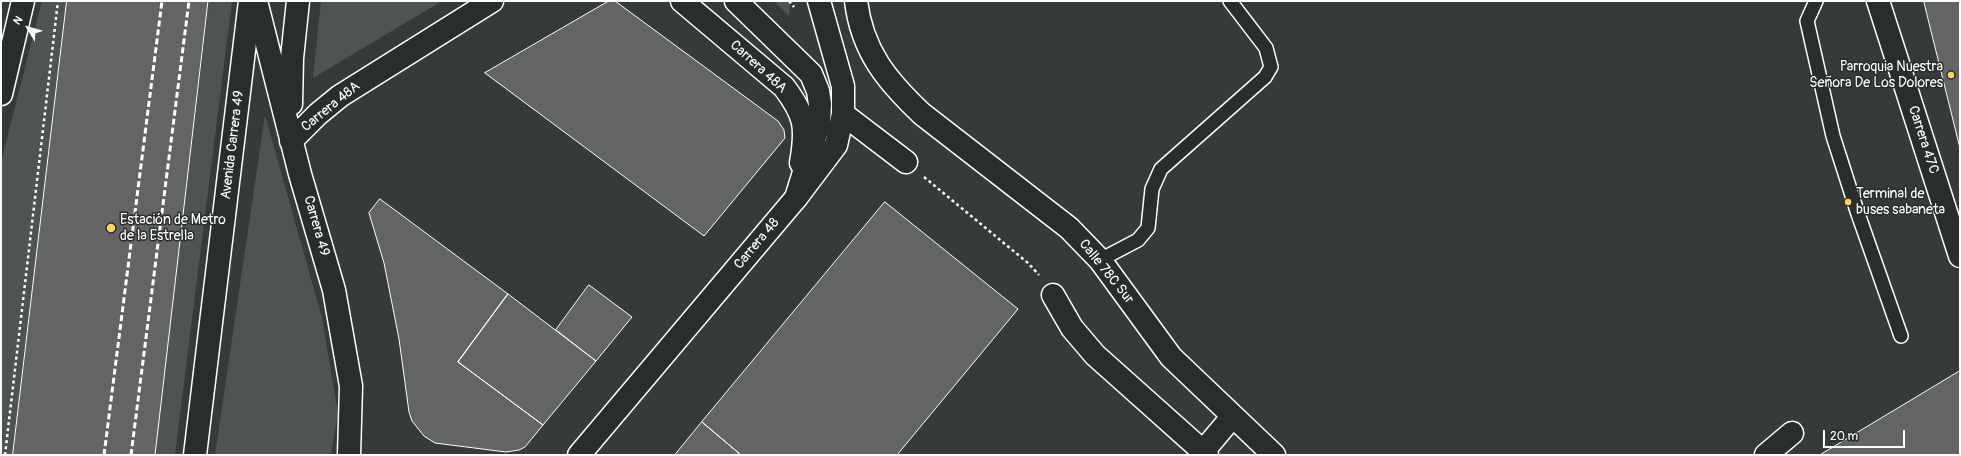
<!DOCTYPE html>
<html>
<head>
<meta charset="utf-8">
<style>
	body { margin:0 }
	#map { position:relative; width:1961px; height:456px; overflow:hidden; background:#373a3b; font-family:Pangolin,sans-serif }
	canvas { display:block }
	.frame { position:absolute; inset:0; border:2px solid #fff; pointer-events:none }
	.north { position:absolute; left:8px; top:8px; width:40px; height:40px; -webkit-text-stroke:3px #2a2d2e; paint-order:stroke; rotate:307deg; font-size:11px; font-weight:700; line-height:16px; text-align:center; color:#fff }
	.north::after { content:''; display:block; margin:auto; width:14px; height:18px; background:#fff; clip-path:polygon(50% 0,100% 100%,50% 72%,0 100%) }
	.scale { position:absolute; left:1823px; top:430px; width:82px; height:18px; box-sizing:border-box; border:2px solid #fff; border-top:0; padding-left:5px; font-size:12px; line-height:14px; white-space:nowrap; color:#fff; -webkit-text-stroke:3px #2a2d2e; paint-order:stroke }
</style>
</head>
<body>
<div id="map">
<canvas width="1961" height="456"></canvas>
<div class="frame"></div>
<div class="north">N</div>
<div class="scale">20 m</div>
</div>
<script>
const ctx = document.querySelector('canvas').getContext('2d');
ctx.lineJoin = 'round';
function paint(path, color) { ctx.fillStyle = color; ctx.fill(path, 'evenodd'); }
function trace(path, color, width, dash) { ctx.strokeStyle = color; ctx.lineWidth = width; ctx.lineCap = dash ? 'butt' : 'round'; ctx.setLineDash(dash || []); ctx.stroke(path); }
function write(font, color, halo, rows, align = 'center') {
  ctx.font = font + ' Pangolin,sans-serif'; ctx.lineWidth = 3; ctx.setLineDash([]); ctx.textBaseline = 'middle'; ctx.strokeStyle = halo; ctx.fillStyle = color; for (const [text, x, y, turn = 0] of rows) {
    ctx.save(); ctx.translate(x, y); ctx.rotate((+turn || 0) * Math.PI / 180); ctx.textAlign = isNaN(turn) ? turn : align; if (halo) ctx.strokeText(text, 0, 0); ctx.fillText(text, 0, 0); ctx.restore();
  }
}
paint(new Path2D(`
	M 42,1 L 67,1 L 13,455 L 1,455 L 1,162 Z
	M 209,1 L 232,1 L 175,455 L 155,455 Z
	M 321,1 L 442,1 L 313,78 Z
	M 774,1 L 790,1 L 789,16 Z
	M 265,115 L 322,318 L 338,413 L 331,455 L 215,455 Z`), '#505354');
const building = new Path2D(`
	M 67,1 L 208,1 L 155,455 L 13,455 Z
	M 609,1 L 615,1 L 778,121 L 784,130 L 785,138 L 704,236 L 485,73 Z
	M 1924,1 L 1960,1 L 1960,148 Z
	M 380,199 L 508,294 L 458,362 L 543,425 L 525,447 L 519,450 L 506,452 L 435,443 L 424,436 L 412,421 L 409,412 L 399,339 L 384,263 L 369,213 Z
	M 885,202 L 1018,309 L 897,455 L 741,455 L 702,422 Z
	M 589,285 L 632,317 L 596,361 L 556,330 Z
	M 508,294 L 596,361 L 543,425 L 458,362 Z
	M 1960,371 L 1960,455 L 1820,455 Z
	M 702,422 L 741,455 L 675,455 Z`);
paint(building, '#636465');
trace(building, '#fff', 1);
const lane = new Path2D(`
	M 1816,1 L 1807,21 L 1833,136 L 1857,211 L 1901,336
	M 1100,260 L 1138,240 L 1148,228 L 1152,189 L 1161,169 L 1265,77 L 1271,67 L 1266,48 L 1230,1`);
const street = new Path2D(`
	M 256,1 L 300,174 L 334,290 L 351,386 L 349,455
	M 682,1 L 784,87 C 806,116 807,128 801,163
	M 856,1 C 862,51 887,81 922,114 L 1069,228 L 1100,260 L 1171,357 L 1274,455
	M 1878,1 L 1960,256
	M 1,94 L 23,1
	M 291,104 L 292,58 L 298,1
	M 843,114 L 906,162
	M 291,141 L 318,114 L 340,96 L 492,1
	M 1053,295 L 1072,328 L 1095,355 L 1207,455
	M 579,455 L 796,198 L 836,145 L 843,114 L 843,86 L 819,1
	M 1200,455 L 1232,417
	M 1766,455 L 1792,433`);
const secondary = new Path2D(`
	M 736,1 L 811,74 L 818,91 L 820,104 L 819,124 L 796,198`);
const highway = new Path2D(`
	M 195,455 L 250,1`);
trace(lane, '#fff', 16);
trace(street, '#fff', 25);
trace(secondary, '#fff', 25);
trace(highway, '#fff', 25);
trace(new Path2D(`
	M 789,1 L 794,7
	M 924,177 L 1028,263 L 1039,275
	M 5,455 L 58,1`), '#fff', 2.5, [3, 3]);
trace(lane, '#2a2d2e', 13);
trace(street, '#2a2d2e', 22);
trace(secondary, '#2a2d2e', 22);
trace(highway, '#2a2d2e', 22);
trace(new Path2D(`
	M 104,455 L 162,1
	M 131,455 L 189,1`), '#fff', 3, [6, 3]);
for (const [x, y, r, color] of [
	[1951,75,4,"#ffd166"],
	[1848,202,4,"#ffd166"],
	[111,228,5,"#ffd166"]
]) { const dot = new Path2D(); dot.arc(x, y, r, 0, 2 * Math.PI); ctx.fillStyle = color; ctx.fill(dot); trace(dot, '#2a2d2e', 1.5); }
write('14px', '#fff', '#2a2d2e', [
	["Carrera 48A",758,67,42],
	["Carrera 48A",331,107,-39],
	["Carrera 47C",1923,140,72],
	["Avenida Carrera 49",233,145,-83],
	["Carrera 49",316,226,74],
	["Carrera 48",757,244,-50],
	["Calle 78C Sur",1106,272,51]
]);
write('14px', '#fff', '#2a2d2e', [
	["Parroquia Nuestra",1943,67,"right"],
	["Señora De Los Dolores",1943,83,"right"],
	["Terminal de",1856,194],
	["buses sabaneta",1856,210],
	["Estación de Metro",120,220],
	["de la Estrella",120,236]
], 'left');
</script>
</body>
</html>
